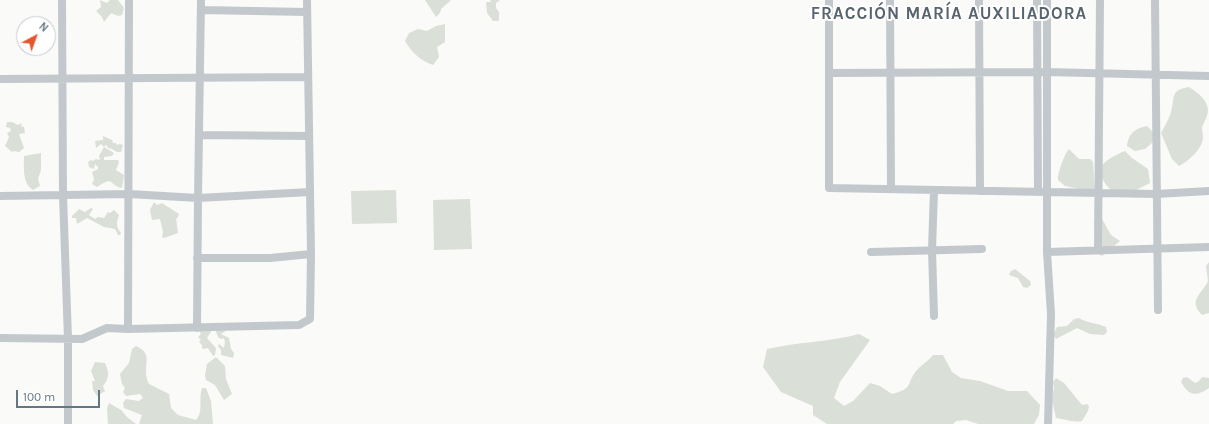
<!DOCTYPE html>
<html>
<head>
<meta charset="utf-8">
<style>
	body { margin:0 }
	#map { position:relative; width:1209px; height:424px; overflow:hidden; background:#fafaf8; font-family:Karla,sans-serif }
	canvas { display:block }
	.north { position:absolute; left:16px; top:16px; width:40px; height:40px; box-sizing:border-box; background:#fff; border:1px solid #c1c8cd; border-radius:50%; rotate:41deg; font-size:11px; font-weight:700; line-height:16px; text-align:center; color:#657683 }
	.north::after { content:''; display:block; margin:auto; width:14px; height:18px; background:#e4572e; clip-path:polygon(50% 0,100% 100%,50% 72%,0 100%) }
	.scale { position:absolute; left:16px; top:390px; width:84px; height:18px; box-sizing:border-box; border:2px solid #657683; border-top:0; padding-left:5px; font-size:12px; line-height:14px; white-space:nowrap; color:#657683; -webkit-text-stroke:3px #fff; paint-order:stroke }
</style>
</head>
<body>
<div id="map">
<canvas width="1209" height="424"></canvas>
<div class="north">N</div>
<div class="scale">100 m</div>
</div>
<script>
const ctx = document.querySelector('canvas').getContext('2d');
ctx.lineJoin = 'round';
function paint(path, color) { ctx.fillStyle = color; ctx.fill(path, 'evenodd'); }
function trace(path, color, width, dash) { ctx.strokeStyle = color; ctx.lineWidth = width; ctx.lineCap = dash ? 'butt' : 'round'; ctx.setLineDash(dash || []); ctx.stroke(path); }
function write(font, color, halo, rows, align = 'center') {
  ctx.font = font + ' Karla,sans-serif'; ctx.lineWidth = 4; ctx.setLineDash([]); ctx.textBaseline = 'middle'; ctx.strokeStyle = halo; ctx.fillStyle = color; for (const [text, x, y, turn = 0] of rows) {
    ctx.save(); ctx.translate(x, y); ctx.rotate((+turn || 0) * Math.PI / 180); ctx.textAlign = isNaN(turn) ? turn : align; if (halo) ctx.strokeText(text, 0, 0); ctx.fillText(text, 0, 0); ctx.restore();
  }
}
paint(new Path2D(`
	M 100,0 L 107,3 L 110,0 L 118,0 L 124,8 L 122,15 L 118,16 L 111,13 L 104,22 L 102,17 L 96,11 L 101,7 Z
	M 425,0 L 451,0 L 441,9 L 440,13 L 436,17 Z
	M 490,0 L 500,0 L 496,3 L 496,8 L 499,12 L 499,21 L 493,21 L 487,13 L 486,2 L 491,2 Z
	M 445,24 L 445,42 L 437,47 L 439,57 L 433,65 C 421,61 412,53 405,41 L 409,33 L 418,29 L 427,31 L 436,26 Z
	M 1189,87 C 1197,92 1207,99 1208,110 C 1208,117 1203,123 1202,128 C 1202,131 1203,135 1203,138 C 1202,149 1189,161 1179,166 L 1172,159 L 1161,133 C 1164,127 1168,121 1170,115 C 1176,100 1168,90 1189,87 Z
	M 7,122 L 12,122 L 18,125 L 22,123 L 21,126 L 24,127 L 25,133 L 19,134 L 24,148 L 19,152 L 14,151 L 12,152 L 5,146 L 9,137 L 7,133 L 11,131 L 10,128 L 6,127 Z
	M 1147,126 L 1154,133 L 1153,142 L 1145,149 L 1135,151 L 1127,146 C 1129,133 1134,129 1147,126 Z
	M 103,136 L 112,140 L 113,143 L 116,143 L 117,145 L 120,144 L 123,145 L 121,152 L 117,152 L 110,148 L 109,149 L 106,145 L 104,147 L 101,144 L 96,148 L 95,141 L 103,140 Z
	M 104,147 L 114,153 L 112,156 L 104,157 L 104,160 L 118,160 L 119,162 L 116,170 L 124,175 L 122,188 C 108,185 115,175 97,187 L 92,184 L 94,179 L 92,172 L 98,169 L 98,167 L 95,164 L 94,169 L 89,167 L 88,162 L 91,160 L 93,161 L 96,159 L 100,160 L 99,156 Z
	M 1069,149 L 1079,159 L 1090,159 L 1093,162 L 1095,192 L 1065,186 L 1058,180 C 1057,174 1065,153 1069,149 Z
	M 1125,151 L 1132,158 L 1148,169 L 1150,183 L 1132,192 L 1112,191 C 1090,169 1102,161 1125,151 Z
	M 41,153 L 41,170 L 38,179 L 40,186 L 33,190 C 22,183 24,167 24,156 Z
	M 396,190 L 397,223 L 352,224 L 351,191 Z
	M 470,199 L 472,249 L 434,250 L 433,200 Z
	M 154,202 L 157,205 L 162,203 L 179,214 L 177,219 L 176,218 L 178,233 L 164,238 L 162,237 L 163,232 L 160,219 L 152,220 L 150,210 Z
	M 91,208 L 93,209 L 89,215 L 95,219 L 98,217 L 104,218 L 108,212 L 110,213 L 114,210 L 119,215 C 117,222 115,226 121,233 L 120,235 L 118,235 L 115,229 L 104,227 L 87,218 L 77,224 L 76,218 L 72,218 L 72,216 L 79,209 L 85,212 Z
	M 1101,217 L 1111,235 L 1120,241 L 1102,256 L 1098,254 L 1094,223 L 1096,218 Z
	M 1209,262 L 1209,313 L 1202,315 C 1187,300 1203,293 1208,281 L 1206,266 Z
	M 1015,269 L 1030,281 L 1031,285 L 1027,288 L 1023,287 L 1018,278 L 1009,275 L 1011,271 Z
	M 1079,318 C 1087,323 1097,323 1106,327 L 1107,332 L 1104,335 L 1090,334 L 1077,328 L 1056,339 L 1053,335 L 1057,327 L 1067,326 L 1074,319 Z
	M 215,329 L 226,331 L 221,334 L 229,338 L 231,349 L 234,353 L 233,358 L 221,355 L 221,350 L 218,346 L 219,344 L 224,348 L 225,341 L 223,338 L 221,339 L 218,337 Z
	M 212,330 L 207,338 L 216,348 L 215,355 L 213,356 L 208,348 L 204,349 L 202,348 L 202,345 L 199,342 L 201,340 L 198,337 L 201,334 L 199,331 Z
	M 859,334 L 870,340 L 840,382 L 834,398 L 844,406 L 853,401 L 870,383 L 880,386 L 892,394 C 915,388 905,384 917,370 C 922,364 929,361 933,355 L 943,355 L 952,372 L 961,378 L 980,381 L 1008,391 L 1027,391 L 1040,405 L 1039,415 L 1034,424 L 978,424 L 966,420 L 956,421 L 953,424 L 827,424 L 813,415 L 813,406 L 781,392 L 763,367 L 767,349 C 798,342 829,342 859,334 Z
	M 136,346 C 156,355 140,366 149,384 L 169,394 L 171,408 L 178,415 L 196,420 C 204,411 198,401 202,388 L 206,388 L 211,401 L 213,424 L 139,424 L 142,415 L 124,408 L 123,403 L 126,399 L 139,401 L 143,398 L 140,394 L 126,396 L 123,392 L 125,388 L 122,384 L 120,374 L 129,363 L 132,349 Z
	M 216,357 L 225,366 L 226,379 L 232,394 L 224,400 L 215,385 L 206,380 L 205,375 L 207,364 Z
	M 95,362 L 105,363 C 109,372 110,378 103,386 L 105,391 L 97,396 L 93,390 L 92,381 L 95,381 L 91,371 Z
	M 1187,377 L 1195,383 L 1199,381 L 1202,377 L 1209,378 L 1209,388 C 1196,397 1189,396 1181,382 L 1183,378 Z
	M 1056,378 L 1064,383 L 1082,405 L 1087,404 L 1089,406 L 1088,411 L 1082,421 C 1075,423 1064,419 1056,418 L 1052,400 L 1054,387 L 1053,382 Z
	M 109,403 L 121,410 L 127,417 L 136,424 L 108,424 L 107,408 Z`), '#dadfd7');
trace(new Path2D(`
	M 62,0 L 63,195 L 68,339 L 68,424
	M 829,0 L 829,188 L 1156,194 L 1209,191
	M 890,0 L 891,188
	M 979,0 L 980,191
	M 1037,0 L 1038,192
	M 1047,0 L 1047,252 L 1051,314 L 1048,424
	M 1155,0 L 1158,310
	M 201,10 L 307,12
	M 829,73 L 1047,72 L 1209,76
	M 0,79 L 308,77
	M 199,135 L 309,136
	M 0,196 L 129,194 L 198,198 L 310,192
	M 1098,249 L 1100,0
	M 871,252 L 982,249
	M 1047,252 L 1209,247
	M 197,258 L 270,258 L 311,254
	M 934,316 L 932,250 L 934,190
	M 197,328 L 198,198 L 201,0
	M 128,329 L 299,325 L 310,319 L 311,254 L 307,0
	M 0,338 L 82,339 L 107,328 L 128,329 L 129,0`), '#c3c8cc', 8);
ctx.letterSpacing = '1px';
write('bold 17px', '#57646e', '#fff', [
	["FRACCIÓN MARÍA AUXILIADORA",949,14]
]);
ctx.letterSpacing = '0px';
</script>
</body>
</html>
